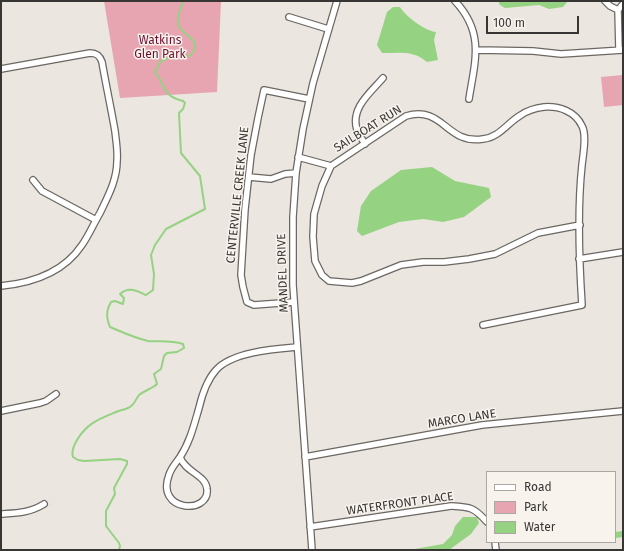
<!DOCTYPE html>
<html>
<head>
<meta charset="utf-8">
<style>
	body { margin:0 }
	#map { position:relative; width:624px; height:551px; overflow:hidden; background:#ebe6e0; font-family:"Fira Sans",sans-serif }
	canvas { display:block }
	.frame { position:absolute; inset:0; border:2px solid #383634; pointer-events:none }
	.legend { position:absolute; left:486px; top:471px; width:130px; height:72px; box-sizing:border-box; background:#f8f3ed; border:1px solid #aba7a3; margin:0; padding:5px 7px; list-style:none; font-size:12px; color:#383634 }
	.legend li { display:flex; align-items:center; gap:8px; height:20px }
	.legend b { width:20px; border:1px solid #aba7a3 }
	.scale { position:absolute; left:486px; top:16px; width:93px; height:18px; box-sizing:border-box; border:2px solid #383634; border-top:0; padding-left:5px; font-size:12px; line-height:14px; white-space:nowrap; color:#383634; -webkit-text-stroke:3px #f8f3ed; paint-order:stroke }
</style>
</head>
<body>
<div id="map">
<canvas width="624" height="551"></canvas>
<div class="frame"></div>
<ul class="legend">
<li><b style="height:5px;background:#fff"></b>Road</li>
<li><b style="height:11px;background:#e7a5b2"></b>Park</li>
<li><b style="height:11px;background:#95d281"></b>Water</li>
</ul>
<div class="scale">100 m</div>
</div>
<script>
const ctx = document.querySelector('canvas').getContext('2d');
ctx.lineJoin = 'round';
function paint(path, color) { ctx.fillStyle = color; ctx.fill(path, 'evenodd'); }
function trace(path, color, width, dash) { ctx.strokeStyle = color; ctx.lineWidth = width; ctx.lineCap = dash ? 'butt' : 'round'; ctx.setLineDash(dash || []); ctx.stroke(path); }
function write(font, color, halo, rows, align = 'center') {
  ctx.font = font + ' "Fira Sans",sans-serif'; ctx.lineWidth = 3; ctx.setLineDash([]); ctx.textBaseline = 'middle'; ctx.strokeStyle = halo; ctx.fillStyle = color; for (const [text, x, y, turn = 0] of rows) {
    ctx.save(); ctx.translate(x, y); ctx.rotate((+turn || 0) * Math.PI / 180); ctx.textAlign = isNaN(turn) ? turn : align; if (halo) ctx.strokeText(text, 0, 0); ctx.fillText(text, 0, 0); ctx.restore();
  }
}
paint(new Path2D(`
	M 104,1 L 221,1 L 217,92 L 120,98 Z
	M 623,75 L 623,105 L 604,107 L 601,77 Z`), '#e7a5b2');
paint(new Path2D(`
	M 498,1 L 568,1 L 563,7 L 549,9 L 539,5 L 505,8 L 500,5 Z
	M 393,7 L 400,7 C 405,16 425,31 436,32 L 434,40 L 438,60 L 427,62 C 414,50 398,53 382,53 L 377,45 L 387,12 Z
	M 432,167 L 455,181 L 489,188 L 491,197 L 464,217 L 443,222 L 423,219 L 399,222 L 362,236 L 357,231 L 361,206 L 371,191 L 401,170 Z
	M 463,517 L 477,517 L 479,523 L 471,534 L 449,550 L 409,550 L 443,544 L 452,535 L 455,526 Z`), '#95d281');
trace(new Path2D(`
	M 119,550 L 120,546 L 119,543 L 106,526 L 106,511 L 115,494 L 114,488 L 127,464 L 127,461 L 120,459 L 84,461 L 78,460 L 73,457 C 71,451 74,445 77,440 C 87,423 99,419 116,412 C 120,410 124,410 128,408 C 135,405 135,400 139,395 C 145,390 152,389 157,384 L 154,374 L 161,369 L 164,356 L 167,353 L 177,352 L 184,348 L 183,344 C 171,340 160,342 148,341 C 135,338 122,332 110,327 C 106,317 106,311 111,302 L 115,301 L 123,304 L 124,298 L 120,294 C 129,286 137,291 146,295 L 153,290 L 154,274 L 151,255 L 155,245 L 166,229 L 205,209 L 200,176 L 181,153 L 179,113 L 183,109 L 185,103 L 183,101 C 161,95 167,87 155,72 L 160,62 L 174,55 C 181,56 188,60 193,52 C 202,40 181,34 178,25 C 176,18 181,8 183,1`), '#95d281', 2);
trace(new Path2D(`
	M 615,535 L 623,534`), '#95d281', 6);
const street = new Path2D(`
	M 455,1 C 485,33 475,61 469,99
	M 605,1 L 610,6 L 618,10
	M 289,17 L 328,29
	M 477,50 L 533,51 L 561,54 L 623,50
	M 619,50 L 618,10 L 623,4
	M 1,69 L 90,53 C 97,53 100,56 102,62 C 106,85 111,108 115,131 C 116,141 118,151 117,161 C 117,180 108,196 100,213 C 94,223 89,235 82,245 C 64,272 32,283 1,286
	M 365,144 C 362,139 359,135 357,130 C 350,108 371,92 383,78
	M 298,157 L 331,166
	M 249,177 L 271,179 L 285,174 L 296,173
	M 33,180 L 42,191 L 96,220
	M 579,259 L 623,252
	M 294,302 L 254,305 L 247,302 L 243,287 L 241,275 L 245,209 L 251,155 L 258,118 L 264,90 L 309,99
	M 483,325 L 582,305 C 579,259 577,211 582,165 C 583,155 587,135 582,126 C 575,111 559,106 544,107 C 536,108 528,110 521,115 C 507,123 500,137 483,139 C 446,145 444,105 406,116 L 331,166 L 322,186 L 314,214 L 313,237 L 315,261 L 322,275 L 329,281 L 352,283 L 361,281 L 401,265 L 423,262 L 444,262 L 469,259 L 495,254 L 538,233 L 580,225
	M 1,411 L 40,403 L 46,401 L 56,394
	M 180,457 C 190,442 194,425 199,408 C 202,395 207,380 216,370 C 232,352 274,349 297,347
	M 180,457 C 185,472 206,475 207,489 C 210,515 155,512 169,475 C 171,468 176,463 180,457 Z
	M 305,457 L 482,425 L 623,411
	M 1,514 C 16,513 30,513 44,504
	M 310,527 L 451,506 C 470,507 474,507 487,522
	M 495,542 L 496,550
	M 312,550 L 293,285 L 293,217 L 296,173 L 303,129 L 313,83 L 337,1`);
trace(street, '#6b6762', 8);
trace(street, '#fff', 5.5);
write('12px', '#6c1031', '#f8f3ed', [
	["Watkins",160,41],
	["Glen Park",160,55]
]);
write('12px', '#383634', '#f8f3ed', [
	["SAILBOAT RUN",368,129,-32],
	["CENTERVILLE CREEK LANE",238,195,-84],
	["MANDEL DRIVE",283,273,-92],
	["MARCO LANE",462,419,-9],
	["WATERFRONT PLACE",400,504,-8]
]);
</script>
</body>
</html>
